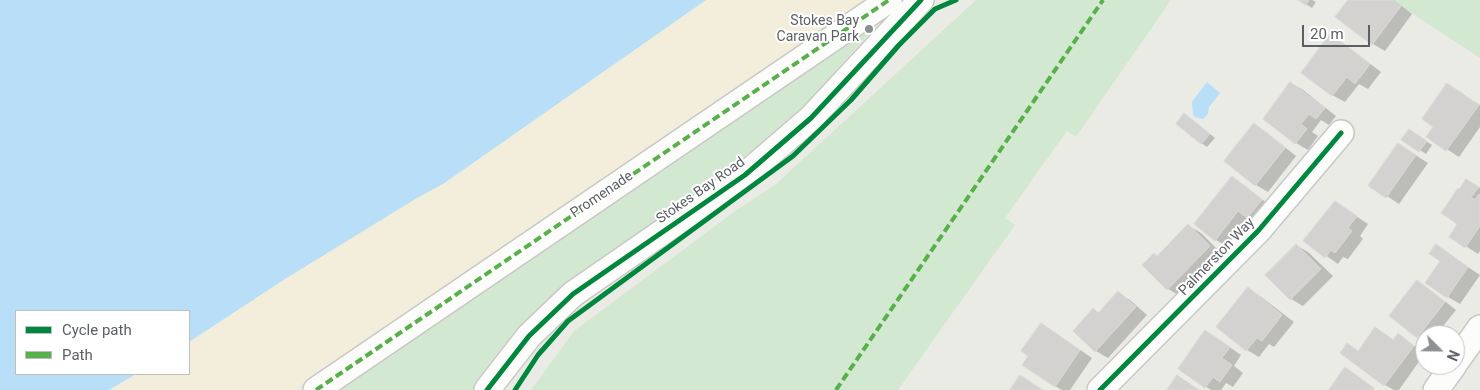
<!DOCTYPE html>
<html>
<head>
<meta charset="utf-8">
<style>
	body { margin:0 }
	#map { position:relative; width:1480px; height:390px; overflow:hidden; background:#ebebe6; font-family:Roboto,sans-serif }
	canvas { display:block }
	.legend { position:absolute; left:15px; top:310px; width:175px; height:65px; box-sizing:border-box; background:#fff; border:1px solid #bdbfc1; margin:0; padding:6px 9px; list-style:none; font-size:15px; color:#5b5f64 }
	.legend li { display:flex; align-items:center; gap:10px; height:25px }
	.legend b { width:25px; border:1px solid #bdbfc1 }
	.north { position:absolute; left:1415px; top:325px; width:50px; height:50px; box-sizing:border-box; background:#fff; border:1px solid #bdbfc1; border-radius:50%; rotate:113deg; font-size:14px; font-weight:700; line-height:20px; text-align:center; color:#5b5f64 }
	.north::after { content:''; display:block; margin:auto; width:18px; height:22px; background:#8d9092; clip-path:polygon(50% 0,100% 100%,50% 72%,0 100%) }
	.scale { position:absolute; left:1302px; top:25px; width:68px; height:22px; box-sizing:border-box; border:2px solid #5b5f64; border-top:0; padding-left:6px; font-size:15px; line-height:18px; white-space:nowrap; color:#5b5f64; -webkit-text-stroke:4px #fff; paint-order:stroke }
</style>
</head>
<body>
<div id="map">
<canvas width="1480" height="390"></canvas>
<ul class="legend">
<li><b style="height:6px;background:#00873e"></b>Cycle path</li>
<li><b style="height:6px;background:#58b04a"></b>Path</li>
</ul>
<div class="north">N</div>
<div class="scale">20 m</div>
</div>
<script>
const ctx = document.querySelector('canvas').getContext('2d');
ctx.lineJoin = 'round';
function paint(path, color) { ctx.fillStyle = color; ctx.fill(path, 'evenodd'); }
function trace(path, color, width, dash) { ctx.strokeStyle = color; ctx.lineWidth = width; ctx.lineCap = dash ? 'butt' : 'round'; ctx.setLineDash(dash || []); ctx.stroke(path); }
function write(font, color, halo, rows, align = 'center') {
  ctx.font = font + ' Roboto,sans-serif'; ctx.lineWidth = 4; ctx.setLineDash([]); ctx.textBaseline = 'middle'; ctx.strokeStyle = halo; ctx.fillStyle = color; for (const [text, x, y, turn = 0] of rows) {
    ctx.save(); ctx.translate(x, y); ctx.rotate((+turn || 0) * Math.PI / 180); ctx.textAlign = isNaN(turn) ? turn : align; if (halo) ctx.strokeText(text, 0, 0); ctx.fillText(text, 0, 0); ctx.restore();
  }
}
paint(new Path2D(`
	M 976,0 L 1171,0 L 1076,137 L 1067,131 L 1005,218 L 1015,225 L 898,390 L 531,390 L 574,331 L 738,209 L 776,184 Z
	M 1393,0 L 1480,0 L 1480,58 L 1401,6 Z
	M 888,12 L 819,90 L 780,130 L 691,196 L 569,281 L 524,322 L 478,390 L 335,390 Z`), '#d3e8d1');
paint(new Path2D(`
	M 578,0 L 866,0 L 599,188 L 295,390 L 0,390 L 0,363 L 16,374 L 189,374 L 189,311 Z`), '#f3eedb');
paint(new Path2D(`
	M 0,0 L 706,0 L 443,184 L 417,198 L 285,279 L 189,342 L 189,311 L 16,311 L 16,374 L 136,374 L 109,390 L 0,390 Z
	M 1207,82 L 1220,93 L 1209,107 L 1208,114 L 1203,119 L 1197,118 L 1193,115 L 1192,102 Z`), '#b9def8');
paint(new Path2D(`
	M 1300,0 L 1312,0 L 1316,2 L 1312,8 Z
	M 1350,0 L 1394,0 L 1412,14 L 1385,51 L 1373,44 Z
	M 1331,36 L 1343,43 L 1381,72 L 1368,89 L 1359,84 L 1345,102 L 1332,95 L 1302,73 Z
	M 1291,83 L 1303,90 L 1336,116 L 1329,125 L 1321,120 L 1312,132 L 1318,136 L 1308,150 L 1296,143 Z
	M 1447,84 L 1480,105 L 1480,127 L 1459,157 L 1428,137 L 1435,127 Z
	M 1190,118 L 1215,138 L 1207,147 L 1201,143 Z
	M 1254,125 L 1266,132 L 1296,156 L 1268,192 L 1256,185 Z
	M 1415,134 L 1432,145 L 1426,154 L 1403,139 Z
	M 1398,144 L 1428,163 L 1399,204 L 1370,185 Z
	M 1232,178 L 1244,185 L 1273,208 L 1260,224 L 1250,219 L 1228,247 L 1216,240 Z
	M 1467,180 L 1480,188 L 1480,251 L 1478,254 L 1450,236 L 1459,224 L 1460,191 Z
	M 1347,210 L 1368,224 L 1360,236 L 1363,239 L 1348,259 L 1343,257 L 1338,264 L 1305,241 Z
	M 1189,226 L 1201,233 L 1221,253 L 1180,296 L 1168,289 L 1158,257 Z
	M 1296,245 L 1308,252 L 1333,276 L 1303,306 L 1291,299 L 1266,275 Z
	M 1436,246 L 1480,275 L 1460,304 L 1448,297 L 1442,261 Z
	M 1417,282 L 1429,289 L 1456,310 L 1436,335 L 1425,335 L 1425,341 L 1418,336 Z
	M 1248,289 L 1260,296 L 1294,322 L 1274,347 L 1269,344 L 1259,357 L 1247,350 Z
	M 1118,293 L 1130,300 L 1147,315 L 1108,358 L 1096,351 L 1094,310 L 1100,313 Z
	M 1042,324 L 1092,358 L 1070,390 L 1062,390 L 1055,386 L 1029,356 Z
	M 1376,328 L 1394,340 L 1398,335 L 1425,353 L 1399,390 L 1394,390 L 1385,385 L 1342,353 L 1348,345 L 1359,351 Z
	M 1218,339 L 1241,355 L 1234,366 L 1243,373 L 1233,387 L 1226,383 L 1221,390 L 1211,390 L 1180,369 Z`), '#0003');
const building = new Path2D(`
	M 1298,0 L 1309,0 L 1306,5 Z
	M 1348,0 L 1393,0 L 1401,6 L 1372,45 L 1335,17 Z
	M 1330,34 L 1370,64 L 1355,84 L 1347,77 L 1332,96 L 1301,73 Z
	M 1290,82 L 1325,108 L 1316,119 L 1309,114 L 1301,124 L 1307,129 L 1295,144 L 1263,119 Z
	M 1447,83 L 1479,105 L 1446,151 L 1426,137 L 1433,127 L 1422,119 Z
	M 1184,113 L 1210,134 L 1201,144 L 1176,124 Z
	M 1254,123 L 1285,148 L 1255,186 L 1224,161 Z
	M 1409,129 L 1427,141 L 1419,152 L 1401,140 Z
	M 1398,143 L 1416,155 L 1386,198 L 1368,186 Z
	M 1232,176 L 1262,200 L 1247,218 L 1238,211 L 1215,241 L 1194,224 Z
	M 1466,179 L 1479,187 L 1471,197 L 1475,200 L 1479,194 L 1480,195 L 1480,226 L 1465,248 L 1449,237 L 1457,224 L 1441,213 L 1458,188 L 1459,189 Z
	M 1335,201 L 1357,216 L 1348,228 L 1352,231 L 1335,253 L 1331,250 L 1325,258 L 1303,241 Z
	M 1188,224 L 1210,246 L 1167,290 L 1142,265 L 1154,253 L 1157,256 Z
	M 1296,244 L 1321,269 L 1290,300 L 1265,275 Z
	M 1436,244 L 1468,267 L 1447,298 L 1425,283 L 1440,261 L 1429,254 Z
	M 1417,280 L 1445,302 L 1417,338 L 1389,316 Z
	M 1248,287 L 1282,315 L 1262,341 L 1257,338 L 1246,351 L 1216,327 Z
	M 1118,291 L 1136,307 L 1095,352 L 1073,331 L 1093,308 L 1098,313 Z
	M 1041,323 L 1080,350 L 1055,387 L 1022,365 L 1028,356 L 1021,351 Z
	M 1375,327 L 1393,340 L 1398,333 L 1414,346 L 1384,386 L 1340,353 L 1347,343 L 1358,351 Z
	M 1205,330 L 1230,347 L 1222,358 L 1232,365 L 1220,382 L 1213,377 L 1205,388 L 1178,369 Z
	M 1345,367 L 1374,388 L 1373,390 L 1329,390 Z
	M 1020,375 L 1043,390 L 1010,390 Z
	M 1177,375 L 1199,390 L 1167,390 Z`);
paint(building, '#d3d2d0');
trace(building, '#dad9d6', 1);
const minor = new Path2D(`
	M 1455,363 L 1480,328
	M 316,390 L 889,0
	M 487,390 L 529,336 L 573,294 L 745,175 L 811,118 L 921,0
	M 1100,390 L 1258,231 L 1341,133
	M 1436,390 L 1454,365`);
trace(minor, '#c8c8c6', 28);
trace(minor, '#fcfcfb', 25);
trace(new Path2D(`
	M 316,390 L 889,0
	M 836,390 L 1103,0`), '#58b04a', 4, [8, 4]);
trace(new Path2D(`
	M 487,390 L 529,336 L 573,294 L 745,175 L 811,118 L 921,0
	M 515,390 L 538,355 L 568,321 L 793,156 L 851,100 L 899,45 L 935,9 L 956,0
	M 1100,390 L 1258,231 L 1341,133`), '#00873e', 5);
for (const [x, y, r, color] of [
	[869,29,5,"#8d9092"]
]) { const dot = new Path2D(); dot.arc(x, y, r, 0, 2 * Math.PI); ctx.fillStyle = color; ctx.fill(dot); trace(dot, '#fff', 2); }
write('14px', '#5b5f64', '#fff', [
	["Stokes Bay",859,21],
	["Caravan Park",859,37]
], 'right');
write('14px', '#5b5f64', '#fff', [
	["Stokes Bay Road",701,191,-35],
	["Promenade",602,195,-34],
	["Palmerston Way",1217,257,-46]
]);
</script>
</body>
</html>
